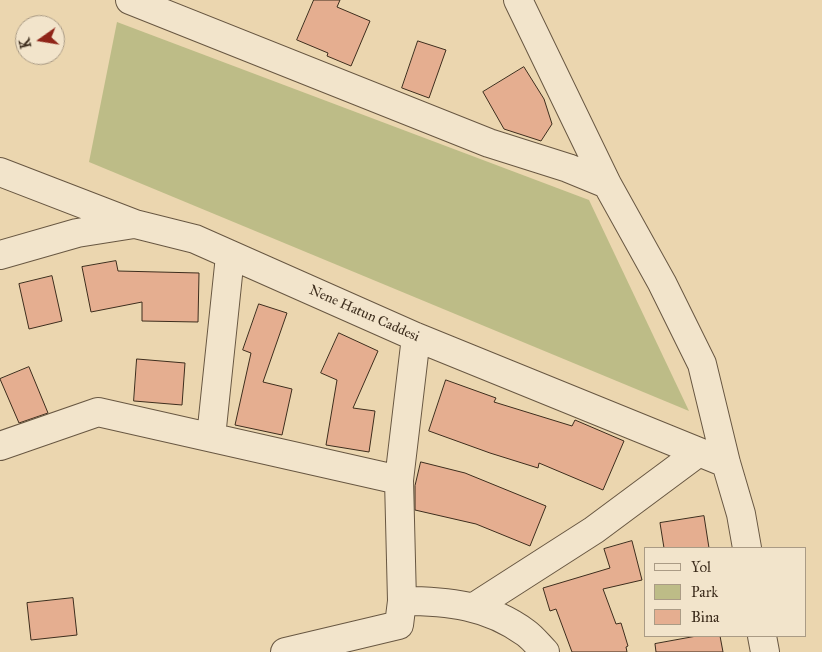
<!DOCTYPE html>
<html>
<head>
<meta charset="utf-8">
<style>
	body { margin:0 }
	#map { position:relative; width:822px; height:652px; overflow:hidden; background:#ebd6af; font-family:"IM FELL Great Primer",serif }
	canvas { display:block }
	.legend { position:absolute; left:644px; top:547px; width:162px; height:90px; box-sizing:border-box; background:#f2e4cb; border:1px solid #aa9b85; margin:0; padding:6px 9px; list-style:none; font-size:15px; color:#3d2d1d }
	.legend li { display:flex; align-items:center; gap:10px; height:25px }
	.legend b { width:25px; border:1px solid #aa9b85 }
	.north { position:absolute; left:15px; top:15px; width:50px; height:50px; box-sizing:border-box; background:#f2e4cb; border:1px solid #aa9b85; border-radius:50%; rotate:257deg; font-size:14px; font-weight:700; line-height:20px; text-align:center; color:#3d2d1d }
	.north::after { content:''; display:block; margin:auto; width:18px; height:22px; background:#8f2418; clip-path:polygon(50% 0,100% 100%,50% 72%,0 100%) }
</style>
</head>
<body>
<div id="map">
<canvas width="822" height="652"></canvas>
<ul class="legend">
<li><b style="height:6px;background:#f2e4cb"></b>Yol</li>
<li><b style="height:14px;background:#bdbc87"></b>Park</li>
<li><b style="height:14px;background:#e5ae90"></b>Bina</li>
</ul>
<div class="north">K</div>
</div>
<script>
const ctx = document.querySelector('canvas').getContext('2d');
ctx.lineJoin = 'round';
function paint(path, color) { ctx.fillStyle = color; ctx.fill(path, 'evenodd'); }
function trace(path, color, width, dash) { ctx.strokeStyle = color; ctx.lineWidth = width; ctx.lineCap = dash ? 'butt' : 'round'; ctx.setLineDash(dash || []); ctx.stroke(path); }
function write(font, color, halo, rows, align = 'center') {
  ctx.font = font + ' "IM FELL Great Primer",serif'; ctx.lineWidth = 4; ctx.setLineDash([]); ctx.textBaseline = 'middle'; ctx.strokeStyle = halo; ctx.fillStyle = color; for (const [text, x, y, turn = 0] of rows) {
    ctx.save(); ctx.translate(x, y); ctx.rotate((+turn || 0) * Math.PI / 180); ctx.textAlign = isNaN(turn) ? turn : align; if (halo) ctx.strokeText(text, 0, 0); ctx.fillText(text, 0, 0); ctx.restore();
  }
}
paint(new Path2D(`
	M 117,22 L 589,200 L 689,411 L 89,162 Z`), '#bdbc87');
const building = new Path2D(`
	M 314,0 L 340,0 L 337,7 L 370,21 L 351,66 L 327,56 L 328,53 L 297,40 Z
	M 418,41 L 446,50 L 429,98 L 402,88 Z
	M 524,67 L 544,99 L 552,124 L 541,141 L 504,129 L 483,92 Z
	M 116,261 L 118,271 L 199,273 L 198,322 L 142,321 L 142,302 L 91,312 L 82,267 Z
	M 52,276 L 62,321 L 29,329 L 19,284 Z
	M 259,304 L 287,313 L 263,382 L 292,389 L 282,435 L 235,425 L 251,353 L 243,350 Z
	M 339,333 L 378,351 L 353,408 L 375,411 L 369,452 L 326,445 L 337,380 L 321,373 Z
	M 137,359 L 185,363 L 182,405 L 134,401 Z
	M 29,367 L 48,413 L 19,423 L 0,379 Z
	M 446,380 L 496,398 L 494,402 L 572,426 L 575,420 L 624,441 L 603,490 L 539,463 L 538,468 L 490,453 L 429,431 Z
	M 421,462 L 465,473 L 546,506 L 530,546 L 476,524 L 415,510 L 415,486 Z
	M 704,516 L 709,548 L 664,548 L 660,523 Z
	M 632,541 L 642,580 L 603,589 L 616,624 L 621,623 L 628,646 L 626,647 L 627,652 L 572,652 L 556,609 L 550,611 L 543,588 L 610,568 L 604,549 Z
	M 73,598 L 77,635 L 31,640 L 27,603 Z
	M 697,636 L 720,636 L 723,652 L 656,652 L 655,644 Z`);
paint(building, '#e5ae90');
trace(building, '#3d2d1d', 1);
const minor = new Path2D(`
	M 130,0 L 489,143 L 568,168 L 607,184
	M 518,0 L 607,184 L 662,283 L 702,364 L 726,463 L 741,514 L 747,548
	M 0,172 L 135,224 L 195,239 L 416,337 L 726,463
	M 0,255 L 77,233 L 134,224
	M 211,437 L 230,256
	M 0,446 L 98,412 L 399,480 L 402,601 L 399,625 L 285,652
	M 399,480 L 416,337
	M 402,601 C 448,601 488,605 526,633 C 533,638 539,646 545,652
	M 474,607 L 594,530 L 699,452
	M 762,636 L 765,652`);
trace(minor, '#685742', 30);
trace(minor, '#f2e4cb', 28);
write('14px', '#3d2d1d', '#f2e4cb', [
	["Nene Hatun Caddesi",364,314,24]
]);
</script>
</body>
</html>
